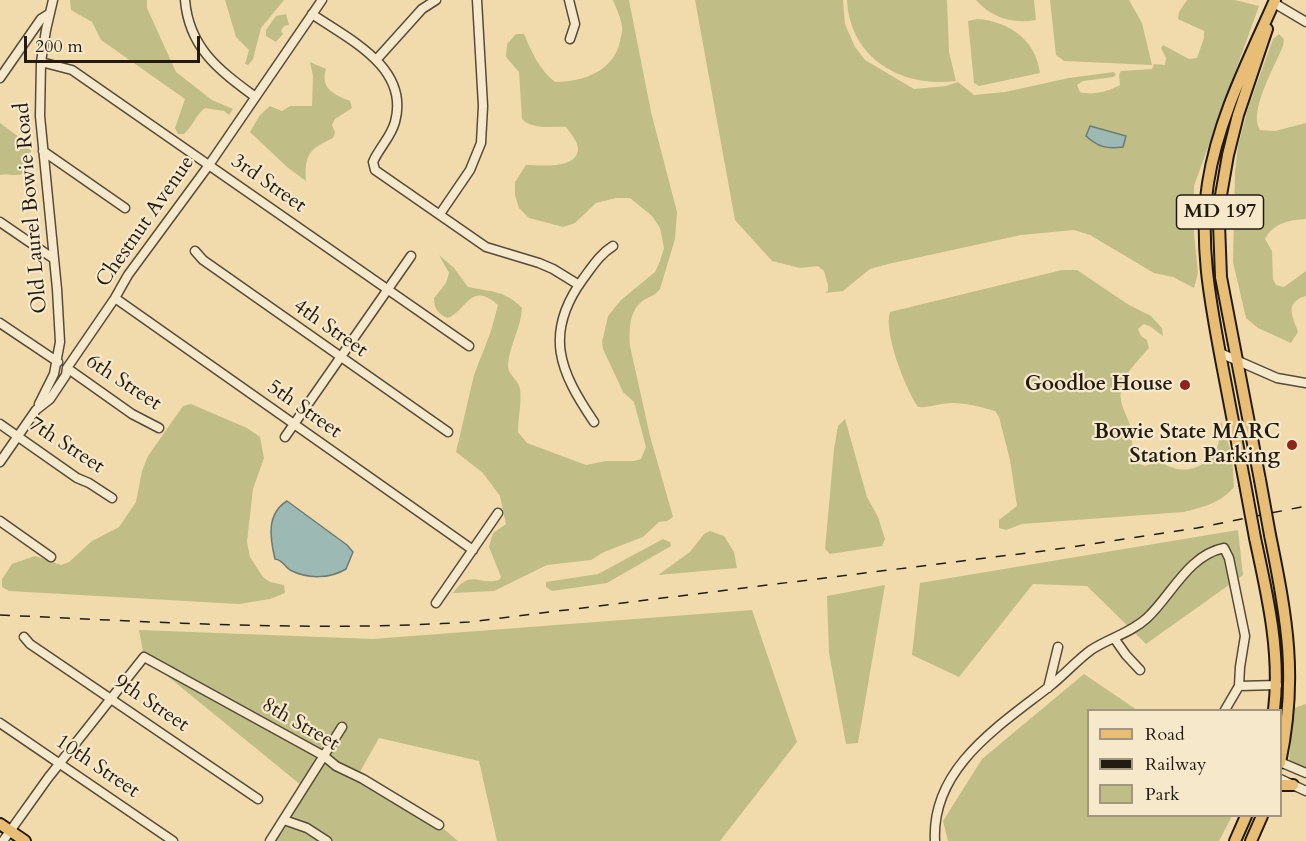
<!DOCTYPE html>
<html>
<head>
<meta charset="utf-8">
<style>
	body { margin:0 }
	#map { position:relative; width:1306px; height:841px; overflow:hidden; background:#f1dbad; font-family:Cardo,serif }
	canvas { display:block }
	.legend { position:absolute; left:1087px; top:709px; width:195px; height:108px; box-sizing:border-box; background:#f6e8ca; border:2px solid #a29680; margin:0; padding:8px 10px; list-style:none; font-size:18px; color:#231b12 }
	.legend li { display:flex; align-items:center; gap:12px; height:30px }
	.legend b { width:30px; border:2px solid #a29680 }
	.scale { position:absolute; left:24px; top:36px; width:176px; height:27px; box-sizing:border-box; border:3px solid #231b12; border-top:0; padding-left:8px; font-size:18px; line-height:21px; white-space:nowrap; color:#231b12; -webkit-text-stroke:4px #f6e8ca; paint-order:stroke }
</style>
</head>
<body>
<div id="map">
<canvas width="1306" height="841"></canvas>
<ul class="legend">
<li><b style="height:8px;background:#e8be76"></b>Road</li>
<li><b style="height:8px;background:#231b12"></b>Railway</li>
<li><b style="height:16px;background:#c0be86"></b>Park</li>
</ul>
<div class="scale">200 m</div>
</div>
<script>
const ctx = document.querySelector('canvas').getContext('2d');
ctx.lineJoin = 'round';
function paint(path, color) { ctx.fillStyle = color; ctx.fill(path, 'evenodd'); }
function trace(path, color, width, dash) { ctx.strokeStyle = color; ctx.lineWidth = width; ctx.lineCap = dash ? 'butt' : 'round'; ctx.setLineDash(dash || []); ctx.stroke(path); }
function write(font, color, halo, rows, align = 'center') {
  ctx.font = font + ' Cardo,serif'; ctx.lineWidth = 4.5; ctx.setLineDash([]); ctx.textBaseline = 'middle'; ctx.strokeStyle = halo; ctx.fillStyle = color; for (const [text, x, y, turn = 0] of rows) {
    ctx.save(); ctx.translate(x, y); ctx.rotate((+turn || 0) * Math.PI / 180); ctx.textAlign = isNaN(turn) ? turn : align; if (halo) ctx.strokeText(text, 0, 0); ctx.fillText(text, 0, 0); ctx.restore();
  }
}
paint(new Path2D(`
	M 70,0 L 147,0 L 147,8 L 176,72 L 212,100 L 233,109 L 229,115 L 224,111 L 205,108 C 194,117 193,126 184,134 L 178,134 L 175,128 L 185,99 L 101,40 L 92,22 L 71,10 Z
	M 225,0 L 284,0 L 261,28 L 253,59 L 248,65 L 245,64 L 249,50 L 236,37 Z
	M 613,0 L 629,0 L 651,112 L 677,212 L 675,239 L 660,289 C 655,296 650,296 644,300 C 629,309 629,331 630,346 L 650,436 L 673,517 L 667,521 L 659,522 L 643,537 L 604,552 L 591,560 L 547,565 L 494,591 L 453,593 C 471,568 478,586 499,580 L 501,577 L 489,547 L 493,533 L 506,524 L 500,496 L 483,473 L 456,452 L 474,375 L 491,331 L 498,305 C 471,281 468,309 448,318 C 438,314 434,309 434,298 L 446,283 L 449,273 L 439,255 L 454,268 L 468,287 C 491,292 505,290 522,308 C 521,328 510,344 508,364 C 507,375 518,378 520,389 C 522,402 518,418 518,432 L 527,443 L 586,465 L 606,461 L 634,461 L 641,459 L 646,447 L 634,402 L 623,392 L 603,349 L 602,342 L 608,316 L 621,300 L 655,272 L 660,261 L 664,248 L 660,228 L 652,216 L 630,198 L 616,198 L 596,203 L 575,223 L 563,227 L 529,218 L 519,208 L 515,195 L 515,182 L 526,165 C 539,165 577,170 578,149 C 578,141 570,133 566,127 C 552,126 532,130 522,119 L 519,72 L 506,57 L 507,44 L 516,34 L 524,34 C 532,53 539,69 555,82 C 583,82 614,71 620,41 C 621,36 623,31 622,27 C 621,18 616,8 613,0 Z
	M 695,0 L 843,0 L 845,24 L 855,47 L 865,60 L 914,89 L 946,86 L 958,82 L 974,95 L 1005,92 L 1069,78 L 1114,72 L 1116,75 L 1113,77 L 1083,81 L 1077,85 L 1080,92 C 1092,96 1109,91 1120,85 L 1119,75 L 1121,71 L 1152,69 L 1154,64 L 1165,65 L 1166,58 L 1161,48 L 1163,45 L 1189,59 L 1197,58 L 1204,38 L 1204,31 L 1178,19 L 1179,12 L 1187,0 L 1235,0 L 1259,6 L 1194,186 L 1194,233 L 1198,273 L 1194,288 L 1173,277 L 1154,273 L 1090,235 L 1074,230 L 1021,235 L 888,264 L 870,269 L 843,291 L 825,293 L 828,291 L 828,285 L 824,271 L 818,266 L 800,268 L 772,261 L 735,220 Z
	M 847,0 L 947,0 L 949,52 L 956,81 C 902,88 850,59 847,0 Z
	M 976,0 L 1034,0 L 1036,20 C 1012,24 992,18 976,0 Z
	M 1050,0 L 1129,0 L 1142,23 L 1152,65 L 1064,61 L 1056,55 Z
	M 286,14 L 289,25 L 284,26 L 281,31 L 283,34 L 276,42 L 266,36 L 266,30 L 276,16 Z
	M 977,19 C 1009,21 1036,40 1040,73 L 979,86 L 974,83 L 968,21 Z
	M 1279,34 L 1284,39 L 1283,46 C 1275,66 1248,112 1260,130 L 1275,131 L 1306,123 L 1306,219 C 1290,220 1273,223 1265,239 L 1272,251 L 1273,279 L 1276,285 L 1284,287 L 1306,271 L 1306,296 C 1284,303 1292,315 1298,332 L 1291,343 L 1258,328 L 1246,318 L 1233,262 L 1235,172 L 1238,146 L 1248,108 L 1273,39 Z
	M 310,62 L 326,69 C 320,88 333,94 350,101 L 352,108 L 335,119 L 332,125 L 335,132 L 333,138 C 310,149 304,154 306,181 L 287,167 L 250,132 L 260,115 L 270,106 L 282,111 L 290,106 L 312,106 L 313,76 Z
	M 0,123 L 31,146 C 31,158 33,176 15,175 C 9,175 5,174 0,175 Z
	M 1062,270 L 1077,270 L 1129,305 L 1151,316 L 1162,328 L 1163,336 L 1151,327 L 1144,324 L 1138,329 L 1141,336 L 1147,340 L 1149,348 C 1136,363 1118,379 1121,400 C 1122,409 1128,417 1130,426 C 1132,439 1132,452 1137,463 L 1145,466 L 1159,461 C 1163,463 1167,466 1171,467 C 1189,475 1213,463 1218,445 C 1220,437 1220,428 1221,421 L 1232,455 L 1234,487 C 1221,503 1203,507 1184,512 L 1022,524 L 1006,530 L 999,528 L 999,520 L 1017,506 L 1010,460 L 999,417 L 995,411 C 981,407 967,403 952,403 C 940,403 930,408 918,407 C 906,390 883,332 890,312 Z
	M 191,404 L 247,428 L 260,437 L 264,458 L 253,489 L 247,542 L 250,557 L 263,577 L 270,582 L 284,585 L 285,593 L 270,599 L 239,604 L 9,591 L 2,587 L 2,579 L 12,564 L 35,556 L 61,565 L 69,562 L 92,541 L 119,527 L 136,502 L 142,471 L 148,456 L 183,406 Z
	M 845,419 L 867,497 L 878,517 L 885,539 L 882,546 L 830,554 L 825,549 L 834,449 L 838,426 Z
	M 1238,530 L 1243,575 L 1146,644 L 1087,586 L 1033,584 L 959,677 L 912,655 L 920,583 Z
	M 710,531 L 724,536 L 734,552 L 737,568 L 658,575 L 690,552 L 704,534 Z
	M 663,539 L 670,542 L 671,546 L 607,583 L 552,591 L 546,587 L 546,582 L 598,574 Z
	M 885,585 L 858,743 L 846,744 L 829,653 L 827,596 Z
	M 752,610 L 797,742 L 720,841 L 497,841 L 479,761 L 379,738 L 357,777 L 439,825 L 458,841 L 275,841 L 307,790 L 144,657 L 139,630 L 373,639 Z
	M 1084,674 L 1137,710 L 1088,710 L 1088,816 L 1232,816 L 1219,841 L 948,841 L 943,821 L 982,759 Z
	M 1306,704 L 1306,767 L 1289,761 L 1294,708 Z`), '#c0be86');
const water = new Path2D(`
	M 1090,126 L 1126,136 L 1123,147 C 1106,149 1098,147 1086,136 Z
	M 287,501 L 347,545 L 353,552 L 346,569 C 330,579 307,579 290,570 C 284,566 283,560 275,559 C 270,538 266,514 287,501 Z`);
paint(water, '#9db9b3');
trace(water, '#6c7a73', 1.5);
const minor = new Path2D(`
	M 185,0 C 189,48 219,70 254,96
	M 569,0 L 575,24 L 570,39
	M 1274,3 L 1306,22
	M 312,14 C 348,39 410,67 395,122 C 391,137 379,148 373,162 L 375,170 L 486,247 L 539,263 L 553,269 L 579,285
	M 377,59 L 422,9 L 436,0
	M 41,62 L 72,70 L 469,346
	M 0,78 L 41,19 L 49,14
	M 43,151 L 125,208
	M 440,214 L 470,170 L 481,143 L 483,106 L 477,0
	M 0,222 L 54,259
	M 195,251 L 203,260 L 448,432
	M 115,298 L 473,550
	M 0,323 L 58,362
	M 1220,353 L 1277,378 L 1306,383
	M 67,368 L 132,414 L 159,428
	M 39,404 L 54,374 L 60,342 L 57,289 L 40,116 L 41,62 L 46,30 L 53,0
	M 594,422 C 560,372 543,334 583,279 C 592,267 600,254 613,246
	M 0,424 L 77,478 L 89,483 L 112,498
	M 285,437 L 411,256
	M 0,462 L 36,410 L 50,399 L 66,375 L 67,368 L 115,298 L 128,275 L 209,165 L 322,0
	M 0,521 L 51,557
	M 436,603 L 498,513
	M 24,637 L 30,644 L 258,799
	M 1114,638 L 1126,655 L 1140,670
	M 1239,686 L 1277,685
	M 1048,688 L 1058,647
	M 0,723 L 173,841
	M 1280,762 L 1306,773
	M 1280,779 L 1306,791
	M 284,820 L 307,828 L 327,841
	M 3,841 L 48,778 L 144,657 L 324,756 L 336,766 L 363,779 L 439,825
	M 270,841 L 342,727
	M 935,841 C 931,768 999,726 1050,686 C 1064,675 1076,661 1091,650 C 1109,638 1131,633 1147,618 C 1171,596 1188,555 1224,548 L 1229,558 L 1245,636 L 1240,667 L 1239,686 L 1225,710`);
const major = new Path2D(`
	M 1260,480 L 1221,277 L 1219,224 L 1220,201 L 1228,155 L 1238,115 L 1267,29
	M 1245,484 C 1237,443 1229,401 1221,359 C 1210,300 1199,244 1208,183 C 1218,119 1249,59 1275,0
	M 1270,535 C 1287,618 1298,678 1280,763
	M 1255,538 C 1267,594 1281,652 1274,710
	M 1280,785 L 1293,785
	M 0,824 L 25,841
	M 1235,841 L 1246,816
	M 1251,841 L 1262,816`);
trace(minor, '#564b39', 11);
trace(major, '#231b12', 14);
trace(minor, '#f6e8ca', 8);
trace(major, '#e8be76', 10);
trace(new Path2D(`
	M 0,615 C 156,622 313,632 469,622 L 1051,550 L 1197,528 L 1306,506`), '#231b12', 1.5, [10, 10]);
const majorBridge = new Path2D(`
	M 1260,480 L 1270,535
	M 1245,484 L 1255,538`);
trace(majorBridge, '#231b12', 14, []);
trace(majorBridge, '#e8be76', 10);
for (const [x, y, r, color] of [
	[1185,385,6,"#8f2418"],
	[1292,445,6,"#8f2418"]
]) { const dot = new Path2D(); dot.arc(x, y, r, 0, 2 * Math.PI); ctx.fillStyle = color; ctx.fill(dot); trace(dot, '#f6e8ca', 2); }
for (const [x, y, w] of [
	[1220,212,87]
]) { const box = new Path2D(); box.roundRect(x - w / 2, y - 17, w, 34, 4.5); ctx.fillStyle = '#f6e8ca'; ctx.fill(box); trace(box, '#231b12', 1.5); }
write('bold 20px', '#231b12', null, [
	["MD 197",1220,212]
]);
write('21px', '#231b12', '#f6e8ca', [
	["3rd Street",268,184,35],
	["Old Laurel Bowie Road",32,208,-95],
	["Chestnut Avenue",146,222,-55],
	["4th Street",330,329,35],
	["6th Street",123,383,33],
	["5th Street",304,410,35],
	["7th Street",66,446,33],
	["9th Street",151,704,34],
	["8th Street",300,725,30],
	["10th Street",97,767,34]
]);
write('bold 21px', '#231b12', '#f6e8ca', [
	["Goodloe House",1173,385],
	["Bowie State MARC",1280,433],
	["Station Parking",1280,457]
], 'right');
</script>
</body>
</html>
